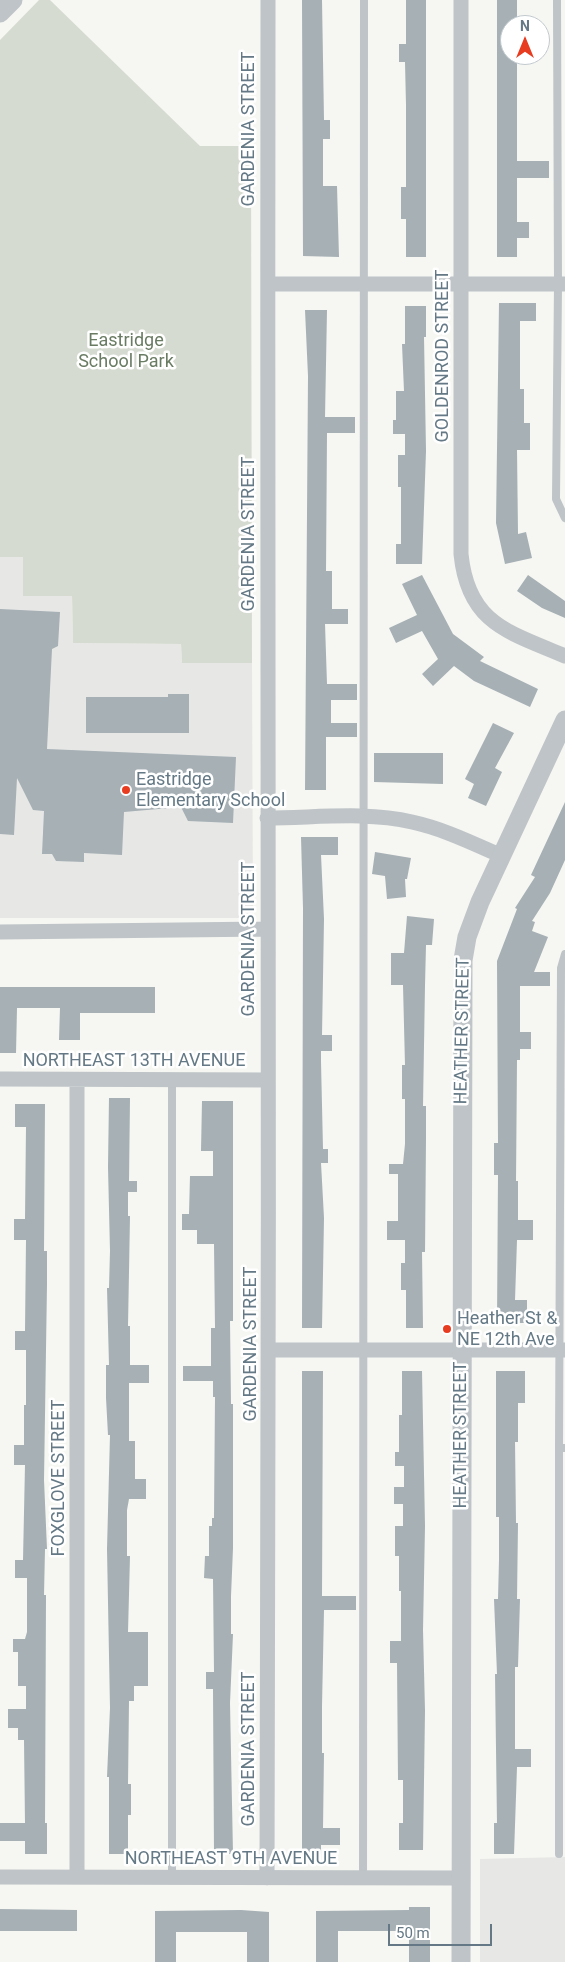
<!DOCTYPE html>
<html>
<head>
<meta charset="utf-8">
<style>
	body { margin:0 }
	#map { position:relative; width:565px; height:1962px; overflow:hidden; background:#f6f6f2; font-family:Roboto,sans-serif }
	canvas { display:block }
	.north { position:absolute; left:500px; top:15px; width:50px; height:50px; box-sizing:border-box; background:#fff; border:1px solid #c1c9ce; border-radius:50%; rotate:0deg; font-size:14px; font-weight:700; line-height:20px; text-align:center; color:#647985 }
	.north::after { content:''; display:block; margin:auto; width:18px; height:22px; background:#e83c20; clip-path:polygon(50% 0,100% 100%,50% 72%,0 100%) }
	.scale { position:absolute; left:388px; top:1924px; width:104px; height:22px; box-sizing:border-box; border:2px solid #647985; border-top:0; padding-left:6px; font-size:15px; line-height:18px; white-space:nowrap; color:#647985; -webkit-text-stroke:4px #fff; paint-order:stroke }
</style>
</head>
<body>
<div id="map">
<canvas width="565" height="1962"></canvas>
<div class="north">N</div>
<div class="scale">50 m</div>
</div>
<script>
const ctx = document.querySelector('canvas').getContext('2d');
ctx.lineJoin = 'round';
function paint(path, color) { ctx.fillStyle = color; ctx.fill(path, 'evenodd'); }
function trace(path, color, width, dash) { ctx.strokeStyle = color; ctx.lineWidth = width; ctx.lineCap = dash ? 'butt' : 'round'; ctx.setLineDash(dash || []); ctx.stroke(path); }
function write(font, color, halo, rows, align = 'center') {
  ctx.font = font + ' Roboto,sans-serif'; ctx.lineWidth = 5; ctx.setLineDash([]); ctx.textBaseline = 'middle'; ctx.strokeStyle = halo; ctx.fillStyle = color; for (const [text, x, y, turn = 0] of rows) {
    ctx.save(); ctx.translate(x, y); ctx.rotate((+turn || 0) * Math.PI / 180); ctx.textAlign = isNaN(turn) ? turn : align; if (halo) ctx.strokeText(text, 0, 0); ctx.fillText(text, 0, 0); ctx.restore();
  }
}
paint(new Path2D(`
	M 0,557 L 23,557 L 23,596 L 72,596 L 73,643 L 181,644 L 182,663 L 252,663 L 253,918 L 0,918 Z
	M 565,1857 L 565,1962 L 480,1962 L 480,1859 Z`), '#e7e7e6');
paint(new Path2D(`
	M 39,0 L 50,0 L 200,146 L 251,146 L 252,663 L 182,663 L 181,644 L 73,643 L 72,596 L 23,596 L 23,557 L 0,557 L 0,40 Z`), '#d6dbd1');
paint(new Path2D(`
	M 302,0 L 322,0 L 324,120 L 330,120 L 330,139 L 323,139 L 323,186 L 337,186 L 339,257 L 303,256 Z
	M 406,0 L 426,0 L 426,257 L 406,257 L 406,219 L 401,219 L 401,187 L 406,187 L 406,105 L 405,62 L 399,62 L 399,44 L 406,44 Z
	M 497,0 L 517,0 L 517,25 L 510,25 L 510,55 L 517,55 L 517,161 L 549,161 L 549,178 L 517,178 L 517,222 L 529,222 L 529,238 L 517,238 L 517,257 L 497,257 Z
	M 499,303 L 536,303 L 536,321 L 520,321 L 520,389 L 524,389 L 524,423 L 530,423 L 530,450 L 517,450 L 518,534 L 526,532 L 532,558 L 505,564 L 496,523 Z
	M 405,306 L 426,306 L 426,337 L 424,337 L 426,451 L 422,564 L 396,564 L 396,544 L 401,544 L 401,487 L 398,487 L 398,455 L 405,455 L 405,434 L 393,434 L 393,420 L 396,420 L 396,391 L 404,391 L 402,344 L 405,344 Z
	M 305,310 L 327,310 L 325,417 L 355,417 L 355,433 L 327,433 L 326,571 L 332,571 L 332,609 L 348,609 L 348,624 L 325,624 L 327,684 L 357,684 L 357,700 L 331,700 L 331,723 L 357,723 L 357,737 L 326,737 L 326,790 L 305,790 L 308,376 Z
	M 422,575 L 453,634 L 484,657 L 480,661 L 538,689 L 530,707 L 474,681 L 454,666 L 433,686 L 422,674 L 438,659 L 422,631 L 396,643 L 389,628 L 417,615 L 402,584 Z
	M 528,575 L 565,601 L 565,618 L 542,608 L 517,591 Z
	M 0,609 L 60,612 L 58,646 L 52,649 L 47,749 L 236,757 L 233,823 L 188,821 L 181,807 L 124,812 L 122,855 L 84,853 L 84,862 L 56,861 L 52,854 L 42,854 L 44,811 L 33,810 L 17,778 L 14,835 L 0,834 Z
	M 168,694 L 189,694 L 189,733 L 86,733 L 86,697 L 168,697 Z
	M 493,723 L 514,733 L 495,768 L 502,772 L 486,806 L 468,798 L 474,784 L 465,779 Z
	M 374,753 L 443,753 L 443,784 L 374,782 Z
	M 565,802 L 565,860 L 550,893 L 532,921 L 535,922 L 532,931 L 548,937 L 534,972 L 550,972 L 550,986 L 520,986 L 520,1032 L 531,1032 L 531,1049 L 520,1049 L 520,1060 L 517,1060 L 516,1181 L 518,1181 L 518,1220 L 533,1220 L 533,1240 L 517,1240 L 515,1300 L 527,1300 L 527,1323 L 497,1323 L 498,1175 L 494,1175 L 494,1143 L 498,1143 L 497,961 L 517,909 L 515,908 L 535,877 L 531,875 Z
	M 301,837 L 338,837 L 338,855 L 321,855 L 324,919 L 322,1035 L 332,1035 L 332,1051 L 321,1051 L 321,1062 L 323,1149 L 328,1149 L 328,1163 L 321,1163 L 324,1218 L 322,1328 L 302,1328 L 303,908 Z
	M 375,852 L 411,858 L 407,879 L 405,879 L 406,897 L 387,899 L 385,876 L 372,874 Z
	M 407,916 L 434,919 L 432,945 L 426,945 L 425,985 L 423,1106 L 426,1106 L 426,1138 L 425,1252 L 422,1252 L 423,1328 L 406,1328 L 406,1290 L 401,1290 L 401,1263 L 405,1263 L 405,1240 L 387,1240 L 387,1221 L 398,1221 L 398,1174 L 389,1174 L 389,1164 L 403,1164 L 405,1144 L 405,1099 L 402,1099 L 402,1065 L 405,1065 L 403,985 L 391,985 L 391,953 L 404,953 Z
	M 0,987 L 155,987 L 155,1013 L 80,1013 L 80,1040 L 59,1040 L 60,1008 L 17,1008 L 16,1053 L 0,1053 Z
	M 109,1098 L 130,1098 L 129,1181 L 137,1181 L 137,1192 L 128,1192 L 128,1216 L 130,1216 L 128,1326 L 130,1326 L 130,1365 L 149,1365 L 149,1383 L 129,1383 L 129,1441 L 135,1441 L 135,1479 L 146,1479 L 146,1499 L 129,1499 L 127,1510 L 127,1556 L 130,1556 L 128,1632 L 148,1632 L 148,1686 L 134,1686 L 134,1701 L 129,1701 L 128,1784 L 131,1784 L 131,1815 L 128,1815 L 128,1854 L 109,1854 L 109,1777 L 107,1777 L 110,1708 L 107,1549 L 110,1435 L 108,1435 L 106,1398 L 106,1365 L 109,1365 L 107,1288 L 109,1288 L 110,1251 L 108,1167 Z
	M 202,1101 L 233,1101 L 233,1321 L 230,1321 L 231,1404 L 233,1404 L 233,1548 L 231,1596 L 231,1634 L 233,1634 L 230,1703 L 233,1854 L 214,1854 L 213,1689 L 206,1689 L 206,1672 L 214,1672 L 213,1579 L 204,1578 L 205,1556 L 209,1556 L 209,1526 L 212,1526 L 212,1518 L 214,1518 L 215,1397 L 213,1397 L 213,1381 L 183,1381 L 183,1366 L 211,1366 L 211,1328 L 215,1328 L 214,1244 L 197,1244 L 197,1230 L 182,1230 L 182,1214 L 189,1214 L 190,1176 L 213,1176 L 213,1151 L 201,1151 Z
	M 15,1104 L 45,1104 L 44,1251 L 47,1251 L 47,1284 L 44,1480 L 47,1549 L 45,1549 L 44,1595 L 46,1595 L 45,1823 L 47,1823 L 47,1854 L 25,1854 L 25,1841 L 0,1841 L 0,1823 L 25,1823 L 24,1740 L 18,1740 L 18,1728 L 8,1728 L 8,1709 L 26,1709 L 26,1686 L 18,1686 L 18,1652 L 13,1652 L 13,1639 L 25,1639 L 27,1632 L 27,1578 L 15,1578 L 15,1560 L 23,1560 L 25,1465 L 14,1465 L 14,1445 L 24,1445 L 24,1405 L 26,1405 L 26,1350 L 15,1350 L 15,1331 L 25,1331 L 26,1240 L 14,1240 L 14,1219 L 25,1219 L 26,1127 L 15,1127 Z
	M 302,1371 L 323,1371 L 322,1596 L 356,1596 L 356,1610 L 324,1610 L 322,1706 L 322,1753 L 324,1753 L 323,1828 L 340,1828 L 340,1845 L 321,1845 L 321,1854 L 302,1854 Z
	M 402,1371 L 422,1371 L 425,1526 L 423,1630 L 425,1711 L 423,1850 L 399,1850 L 399,1823 L 403,1823 L 403,1780 L 398,1780 L 397,1663 L 390,1663 L 390,1641 L 401,1641 L 401,1591 L 399,1591 L 399,1556 L 395,1556 L 395,1526 L 403,1526 L 403,1504 L 394,1504 L 394,1487 L 404,1487 L 404,1466 L 395,1466 L 395,1452 L 399,1452 L 399,1415 L 402,1415 Z
	M 496,1371 L 525,1371 L 525,1403 L 518,1403 L 518,1442 L 515,1442 L 516,1523 L 518,1523 L 517,1599 L 520,1599 L 518,1667 L 515,1667 L 515,1749 L 531,1749 L 531,1767 L 517,1767 L 514,1854 L 494,1854 L 494,1823 L 497,1823 L 495,1674 L 497,1674 L 494,1599 L 498,1599 L 499,1560 L 499,1517 L 496,1517 Z
	M 409,1907 L 430,1907 L 430,1962 L 409,1962 L 409,1931 L 338,1931 L 338,1962 L 316,1962 L 316,1911 L 409,1910 Z
	M 0,1909 L 77,1910 L 77,1931 L 0,1931 Z
	M 241,1910 L 269,1912 L 269,1962 L 247,1962 L 247,1932 L 176,1932 L 176,1962 L 155,1962 L 155,1911 Z`), '#a6b0b5');
trace(new Path2D(`
	M 557,0 L 558,285 L 556,499 L 565,518
	M 565,954 L 561,968 L 559,1448 L 565,1448
	M 172,1080 L 172,1878
	M 559,1448 L 559,1854
	M 363,1878 L 364,0`), '#bec4c7', 8);
trace(new Path2D(`
	M 461,0 L 461,554 C 468,624 509,632 565,656
	M 268,284 L 565,284
	M 267,818 C 314,818 366,811 412,822 C 444,829 472,843 502,856
	M 0,932 L 267,929
	M 0,1079 L 268,1080
	M 77,1080 L 77,1877
	M 270,1350 L 565,1350
	M 0,1877 L 461,1878
	M 267,1878 C 270,1252 267,626 268,0`), '#bec4c7', 15);
trace(new Path2D(`
	M 0,13 L 13,0
	M 461,1962 L 463,960 L 467,937 L 480,902 L 565,720`), '#bec4c7', 19);
for (const [x, y, r, color] of [
	[126,790,5,"#e83c20"],
	[447,1329,5,"#e83c20"]
]) { const dot = new Path2D(); dot.arc(x, y, r, 0, 2 * Math.PI); ctx.fillStyle = color; ctx.fill(dot); trace(dot, '#fff', 2); }
write('18px', '#647985', '#fff', [
	["GARDENIA STREET",249,129,-90],
	["GOLDENROD STREET",443,356,-90],
	["GARDENIA STREET",249,534,-90],
	["GARDENIA STREET",249,939,-90],
	["HEATHER STREET",463,1031,-89],
	["NORTHEAST 13TH AVENUE",134,1061],
	["GARDENIA STREET",251,1344,-90],
	["HEATHER STREET",461,1435,-90],
	["FOXGLOVE STREET",59,1478,-90],
	["GARDENIA STREET",249,1749,-90],
	["NORTHEAST 9TH AVENUE",231,1859]
]);
write('18px', '#6a7b63', '#fff', [
	["Eastridge",126,341],
	["School Park",126,362]
]);
write('18px', '#647985', '#fff', [
	["Eastridge",136,780],
	["Elementary School",136,801],
	["Heather St &",457,1319],
	["NE 12th Ave",457,1340]
], 'left');
</script>
</body>
</html>
